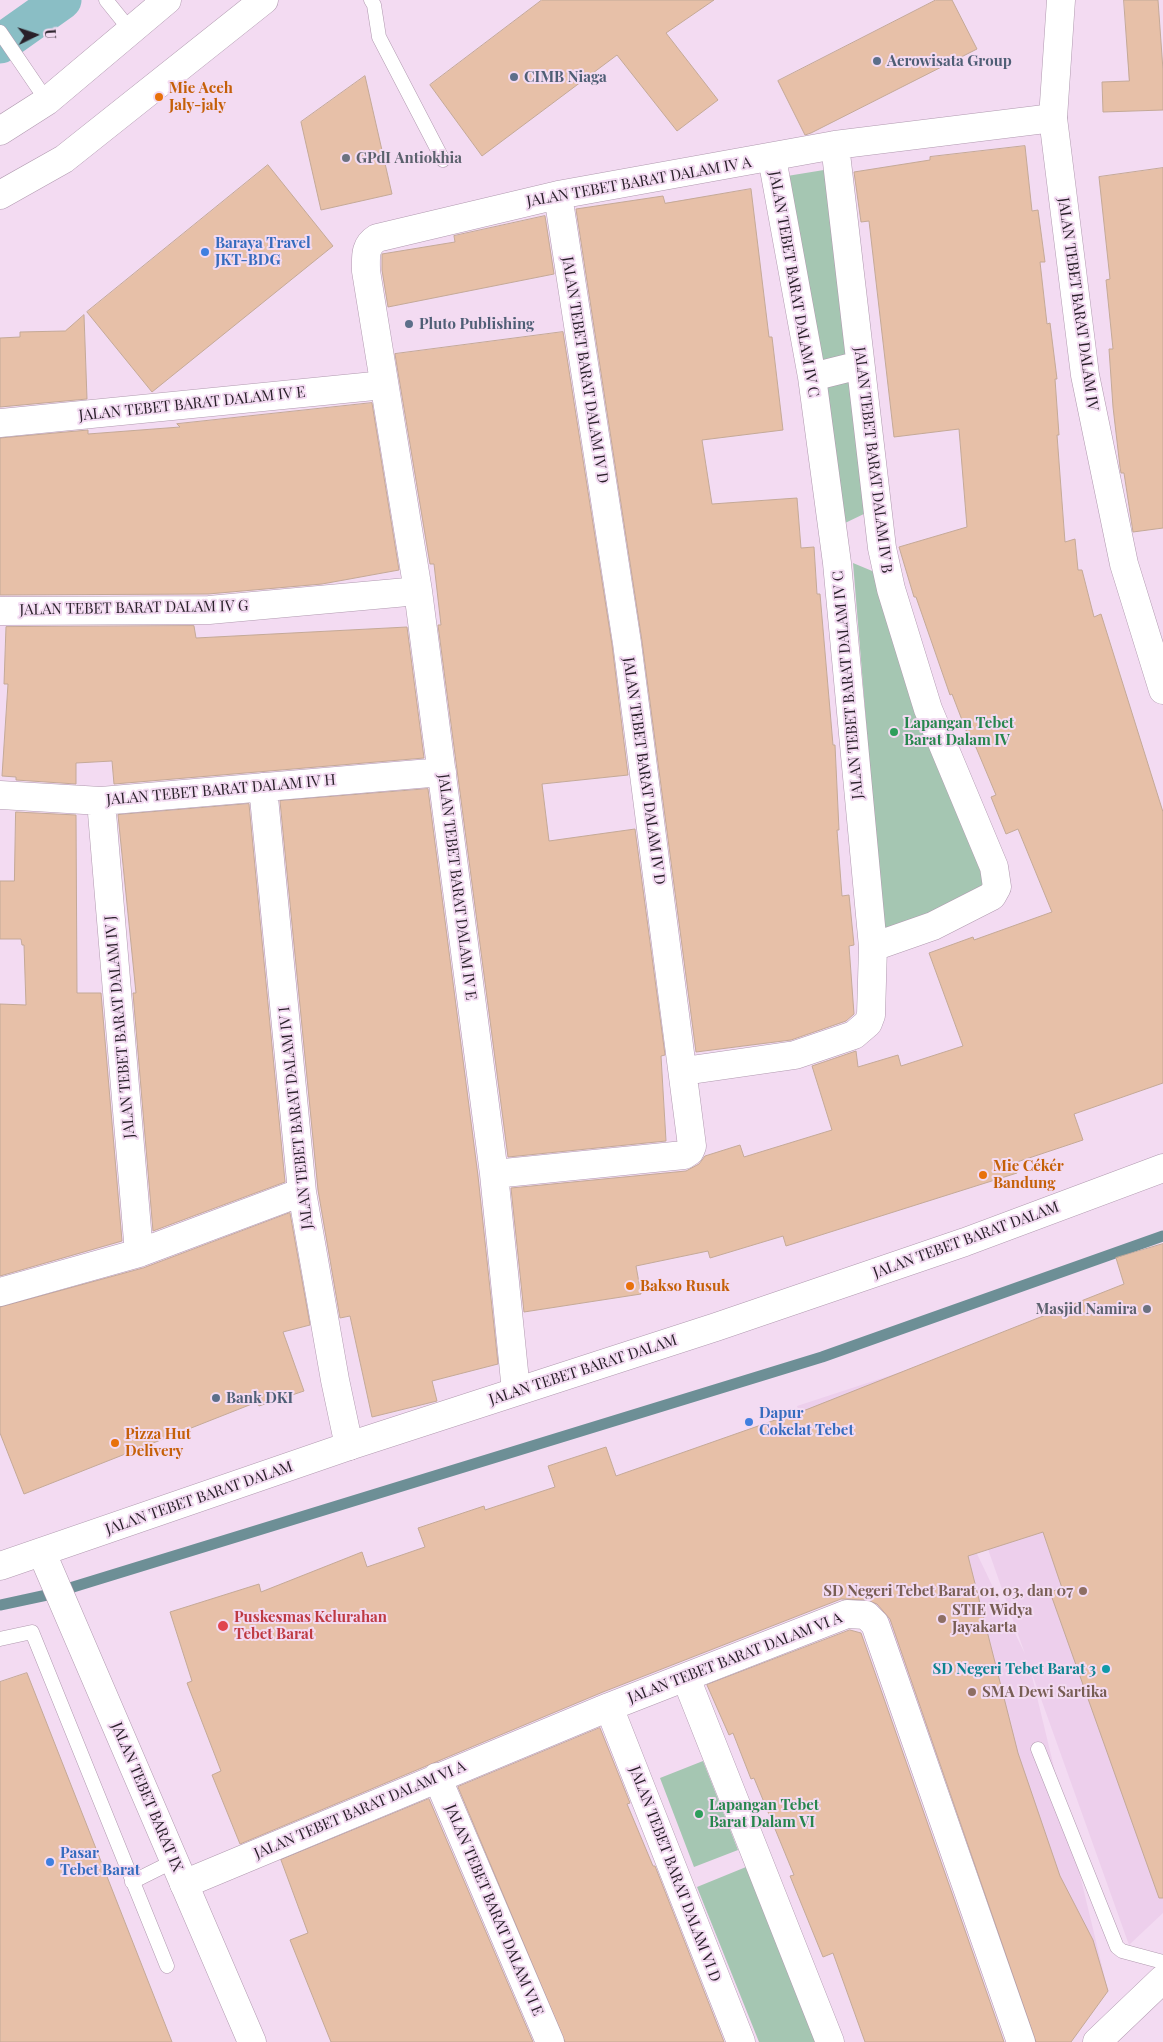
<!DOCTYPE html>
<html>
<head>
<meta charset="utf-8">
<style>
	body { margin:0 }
	#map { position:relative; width:1163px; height:2042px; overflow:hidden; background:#f3dbf2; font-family:"Playfair Display",serif }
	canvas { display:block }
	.north { position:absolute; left:10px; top:10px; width:50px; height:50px; -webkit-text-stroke:4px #f3dbf2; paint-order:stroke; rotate:86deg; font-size:14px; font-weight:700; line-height:20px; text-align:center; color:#292029 }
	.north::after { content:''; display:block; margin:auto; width:18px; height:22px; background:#292029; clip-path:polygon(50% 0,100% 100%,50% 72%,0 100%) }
</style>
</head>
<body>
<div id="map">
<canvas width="1163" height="2042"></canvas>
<div class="north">U</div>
</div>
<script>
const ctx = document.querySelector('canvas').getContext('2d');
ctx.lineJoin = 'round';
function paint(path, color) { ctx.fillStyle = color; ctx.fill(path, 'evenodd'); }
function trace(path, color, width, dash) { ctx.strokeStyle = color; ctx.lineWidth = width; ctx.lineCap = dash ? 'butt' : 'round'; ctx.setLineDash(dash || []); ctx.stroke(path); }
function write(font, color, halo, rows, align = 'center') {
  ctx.font = font + ' "Playfair Display",serif'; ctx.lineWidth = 4; ctx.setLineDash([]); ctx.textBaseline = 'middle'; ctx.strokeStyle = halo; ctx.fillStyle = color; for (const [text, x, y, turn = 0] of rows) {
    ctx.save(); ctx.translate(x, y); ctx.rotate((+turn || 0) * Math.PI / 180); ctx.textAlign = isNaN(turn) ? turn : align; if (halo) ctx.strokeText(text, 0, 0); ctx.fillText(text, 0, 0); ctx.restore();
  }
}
paint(new Path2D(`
	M 1163,1362 L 1163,1913 L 1129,1945 L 1030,1668 L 1108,1991 L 1071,2042 L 1050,2042 L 797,1406 L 907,1370 L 956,1510 L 1025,1654 L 978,1521 Z`), '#edcfec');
paint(new Path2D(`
	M 830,169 L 868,512 L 843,524 L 781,177 Z
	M 853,563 L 877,573 L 915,714 L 989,888 L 931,919 L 883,928 Z
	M 703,1761 L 738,1850 L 694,1867 L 660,1778 Z
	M 746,1867 L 817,2042 L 759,2042 L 697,1887 Z`), '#a5c6b2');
trace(new Path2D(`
	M 0,1605 L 47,1595 L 822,1357 L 1163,1236`), '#6d8f96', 11);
trace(new Path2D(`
	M 0,44 L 62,0`), '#8abec5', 39);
const building = new Path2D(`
	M 542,0 L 714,0 L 666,33 L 718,100 L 677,131 L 617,55 L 482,156 L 430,85 Z
	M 936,0 L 952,0 L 977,49 L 811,133 L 805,135 L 778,81 Z
	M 1124,0 L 1158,0 L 1163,70 L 1163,110 L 1103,112 L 1102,82 L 1129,81 Z
	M 365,76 L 392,194 L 321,210 L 301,122 Z
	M 1025,146 L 1032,211 L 1038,210 L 1045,262 L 1040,262 L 1047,324 L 1050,323 L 1057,379 L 1055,379 L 1059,435 L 1057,435 L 1065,542 L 1075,539 L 1078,570 L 1082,570 L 1094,617 L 1101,614 L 1163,812 L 1163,1083 L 1074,1114 L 1083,1140 L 1014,1163 L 1017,1173 L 786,1246 L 783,1236 L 710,1258 L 708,1251 L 636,1266 L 641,1294 L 524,1312 L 511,1188 L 686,1171 L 699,1164 L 705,1156 L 740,1145 L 744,1157 L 832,1130 L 812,1066 L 856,1051 L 858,1067 L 898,1055 L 901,1066 L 963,1046 L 929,953 L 973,937 L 974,940 L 1052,912 L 1018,829 L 1006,834 L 991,797 L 996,795 L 975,745 L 972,746 L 952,694 L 950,695 L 916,597 L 914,597 L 899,547 L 967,527 L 959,429 L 894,437 L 869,221 L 861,222 L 854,172 L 930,160 L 930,157 Z
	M 268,165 L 333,246 L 152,392 L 87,312 Z
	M 1163,168 L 1163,528 L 1133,532 L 1124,473 L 1121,473 L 1120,467 L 1113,407 L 1109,349 L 1113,349 L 1106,280 L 1110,279 L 1099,177 Z
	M 751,189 L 769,337 L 772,337 L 783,430 L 702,440 L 712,504 L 797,498 L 801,548 L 814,547 L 817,594 L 820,594 L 833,745 L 835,745 L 839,830 L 837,830 L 842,896 L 849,895 L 854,945 L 849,946 L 854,1014 L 846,1021 L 791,1040 L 696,1052 L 642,641 L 576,209 L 663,196 L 665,203 Z
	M 545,216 L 554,274 L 388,307 L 382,270 L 382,254 L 455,242 L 454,236 Z
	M 84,315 L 87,399 L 0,407 L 0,338 L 20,337 L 20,332 L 65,331 Z
	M 563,332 L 612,645 L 628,775 L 542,784 L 549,841 L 635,829 L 665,1055 L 661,1056 L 666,1141 L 508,1157 L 438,625 L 441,625 L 434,564 L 430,564 L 395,354 Z
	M 372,403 L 399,570 L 322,584 L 208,594 L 0,595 L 0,438 L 88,430 L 88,434 L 180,427 L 177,424 Z
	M 194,626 L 196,638 L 407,627 L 424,758 L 114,784 L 112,761 L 76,763 L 76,784 L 16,780 L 16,777 L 2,776 L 8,684 L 4,684 L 6,627 Z
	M 428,789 L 478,1176 L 498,1364 L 432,1381 L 437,1401 L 372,1417 L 350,1316 L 340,1318 L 318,1190 L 280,801 Z
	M 249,804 L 285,1182 L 153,1231 L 133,993 L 136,993 L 118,815 Z
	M 16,812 L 76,815 L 77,993 L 101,993 L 122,1241 L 0,1276 L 0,1004 L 26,1005 L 24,945 L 22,945 L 21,939 L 0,939 L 0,881 L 14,881 Z
	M 290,1213 L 310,1325 L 283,1332 L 304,1391 L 259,1406 L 257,1402 L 24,1494 L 0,1433 L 0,1307 L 143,1268 Z
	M 1163,1244 L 1163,1898 L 1159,1898 L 1050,1592 L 1062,1588 L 1043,1532 L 968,1556 L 1018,1753 L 1060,1876 L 1093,1940 L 1108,1991 L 1071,2042 L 1036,2042 L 890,1619 L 877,1604 L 867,1600 L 841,1599 L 603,1692 L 240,1844 L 212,1775 L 221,1771 L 187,1683 L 192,1681 L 170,1612 L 259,1584 L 261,1592 L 362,1552 L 367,1567 L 425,1547 L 418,1528 L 484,1506 L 485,1510 L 555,1487 L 548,1466 L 606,1447 L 616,1476 L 798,1412 L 798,1413 L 1124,1284 L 1116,1258 Z
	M 850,1630 L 861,1633 L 1004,2042 L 865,2042 L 833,1953 L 823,1957 L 790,1876 L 794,1875 L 754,1778 L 751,1779 L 733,1733 L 729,1735 L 707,1685 Z
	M 27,1673 L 172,2042 L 0,2042 L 0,1682 Z
	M 600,1728 L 630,1803 L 627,1804 L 653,1866 L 655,1866 L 724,2042 L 565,2042 L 458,1787 Z
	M 429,1799 L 533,2042 L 331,2042 L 290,1940 L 308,1933 L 281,1860 Z`);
paint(building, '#e7c0a8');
trace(building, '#c4a997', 1);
const lane = new Path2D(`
	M 106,0 L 131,31
	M 371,0 L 374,5 L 379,37 L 443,160
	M 0,32 L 47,101
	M 0,1639 L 32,1632 L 167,1966
	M 1038,1749 L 1117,1947 L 1122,1951 L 1163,1962
	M 132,1882 L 174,1861`);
const street = new Path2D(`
	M 835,145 L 882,548 L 891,589 L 928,709 L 994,867 L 997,887 L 992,896 L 933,926 L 873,947
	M 812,377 L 860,365
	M 0,423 L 384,385
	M 0,611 L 209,610 L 418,591
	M 263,787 L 302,1192 L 335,1380 L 349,1446
	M 0,795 L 101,801 L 442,772
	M 101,801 L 139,1253
	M 684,1071 L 795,1055 L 854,1035 L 868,1023 L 871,1015 L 873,947 L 837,563 L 812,377 L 772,158
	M 494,1174 L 684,1155 L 690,1151 L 692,1146 L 627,643 L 558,195
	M 0,1292 L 139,1253 L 302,1192
	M 516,1391 L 494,1174 L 418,591 L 366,271 C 366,257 364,246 377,238 L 558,195 L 835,145 L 1053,118
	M 686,1678 L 830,2042
	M 609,1707 L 741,2042
	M 437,1777 L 550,2042
	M 184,1884 L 609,1707 L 847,1614 L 866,1615 L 875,1624 L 1021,2042
	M 1097,2042 L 1163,1979`);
const secondary = new Path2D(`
	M 1061,0 L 1053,118 L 1085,375 L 1124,564 L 1163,690
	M 42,1553 L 252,2042
	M 0,1566 L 349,1446 L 716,1327 L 965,1242 L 1163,1168`);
const primary = new Path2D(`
	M 0,131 L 47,101 L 167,0
	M 0,195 L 64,159 L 264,0`);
trace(lane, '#b099af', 15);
trace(street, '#b099af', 29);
trace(secondary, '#b099af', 29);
trace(primary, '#b099af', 29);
trace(lane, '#fff', 14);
trace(street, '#fff', 28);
trace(secondary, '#fff', 28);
trace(primary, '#fff', 28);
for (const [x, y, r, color] of [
	[877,61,5,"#5c6f8a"],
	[514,77,5,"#5c6f8a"],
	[159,97,5,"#e8710a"],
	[346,158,5,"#6b7280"],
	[205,252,5,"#3f7fe0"],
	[409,324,5,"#5c6f8a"],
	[894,732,5,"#2e9e5b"],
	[983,1175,5,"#e8710a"],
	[630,1286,5,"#e8710a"],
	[1147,1309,5,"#6b7280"],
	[216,1398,5,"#5c6f8a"],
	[749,1422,5,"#3f7fe0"],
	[115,1443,5,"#e8710a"],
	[1083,1591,5,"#8d6e63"],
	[942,1619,5,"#8d6e63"],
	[223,1626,6,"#e0444e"],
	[1106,1669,5,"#0f9aa8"],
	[972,1692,5,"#8d6e63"],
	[699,1814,5,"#2e9e5b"],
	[50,1862,5,"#3f7fe0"]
]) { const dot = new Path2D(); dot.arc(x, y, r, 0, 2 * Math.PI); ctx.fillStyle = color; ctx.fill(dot); trace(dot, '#f3dbf2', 2); }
write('bold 15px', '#4e5e75', '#f3dbf2', [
	["Aerowisata Group",887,61],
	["CIMB Niaga",524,77],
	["Pluto Publishing",419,324],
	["Bank DKI",226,1398]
], 'left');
write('bold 15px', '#c56008', '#f3dbf2', [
	["Mie Aceh",169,88],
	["Jaly-jaly",169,105],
	["Mie Cékér",993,1166],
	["Bandung",993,1183],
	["Bakso Rusuk",640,1286],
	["Pizza Hut",125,1434],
	["Delivery",125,1451]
], 'left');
write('bold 15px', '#5b616d', '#f3dbf2', [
	["GPdI Antiokhia",356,158],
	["Masjid Namira",1137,1309,"right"]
], 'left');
write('15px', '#292029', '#f3dbf2', [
	["JALAN TEBET BARAT DALAM IV A",639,182,-10],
	["JALAN TEBET BARAT DALAM IV C",794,284,80],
	["JALAN TEBET BARAT DALAM IV",1078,304,82],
	["JALAN TEBET BARAT DALAM IV D",585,370,81],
	["JALAN TEBET BARAT DALAM IV E",192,404,-6],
	["JALAN TEBET BARAT DALAM IV B",873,460,83],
	["JALAN TEBET BARAT DALAM IV G",134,608,-1],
	["JALAN TEBET BARAT DALAM IV C",848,685,-95],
	["JALAN TEBET BARAT DALAM IV D",644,771,82],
	["JALAN TEBET BARAT DALAM IV H",221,790,-5],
	["JALAN TEBET BARAT DALAM IV E",457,887,83],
	["JALAN TEBET BARAT DALAM IV J",120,1027,-95],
	["JALAN TEBET BARAT DALAM IV I",296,1118,-96],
	["JALAN TEBET BARAT DALAM",966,1240,-20],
	["JALAN TEBET BARAT DALAM",583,1370,-18],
	["JALAN TEBET BARAT DALAM",199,1498,-19],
	["JALAN TEBET BARAT DALAM VI A",735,1658,-21],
	["JALAN TEBET BARAT IX",147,1797,67],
	["JALAN TEBET BARAT DALAM VI A",360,1810,-23],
	["JALAN TEBET BARAT DALAM VI D",675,1874,69],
	["JALAN TEBET BARAT DALAM VI E",494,1910,67]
]);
write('bold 15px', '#366cbe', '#f3dbf2', [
	["Baraya Travel",215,243],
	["JKT-BDG",215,260],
	["Dapur",759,1413],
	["Cokelat Tebet",759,1430],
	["Pasar",60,1853],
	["Tebet Barat",60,1870]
], 'left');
write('bold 15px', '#27864d', '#f3dbf2', [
	["Lapangan Tebet",904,723],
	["Barat Dalam IV",904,740],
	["Lapangan Tebet",709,1805],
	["Barat Dalam VI",709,1822]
], 'left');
write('bold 15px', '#785e54', '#f3dbf2', [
	["SD Negeri Tebet Barat 01, 03, dan 07",1073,1591,"right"],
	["STIE Widya",952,1610],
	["Jayakarta",952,1627],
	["SMA Dewi Sartika",982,1692]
], 'left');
write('bold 15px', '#be3a42', '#f3dbf2', [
	["Puskesmas Kelurahan",234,1617],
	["Tebet Barat",234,1634]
], 'left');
write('bold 15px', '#0d838f', '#f3dbf2', [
	["SD Negeri Tebet Barat 3",1096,1669]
], 'right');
</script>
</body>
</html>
